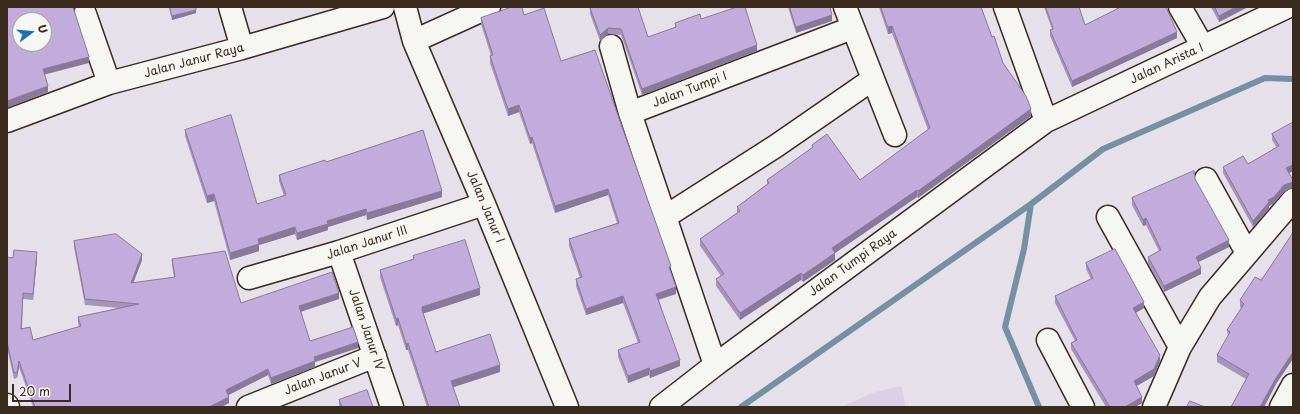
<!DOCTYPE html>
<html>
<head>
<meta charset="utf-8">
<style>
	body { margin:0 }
	#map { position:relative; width:1300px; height:414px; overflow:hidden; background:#e6e0eb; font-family:"Playpen Sans",sans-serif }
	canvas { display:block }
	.frame { position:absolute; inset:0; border:8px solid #3b2a1e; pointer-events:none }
	.north { position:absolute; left:12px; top:12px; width:40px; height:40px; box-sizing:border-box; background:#f6f6f2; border:1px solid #aba49d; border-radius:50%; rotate:74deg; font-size:11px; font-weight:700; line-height:16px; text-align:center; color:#3b2a1e }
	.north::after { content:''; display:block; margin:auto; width:14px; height:18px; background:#1f6fb2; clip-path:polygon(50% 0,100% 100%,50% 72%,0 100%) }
	.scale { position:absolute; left:12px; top:384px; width:59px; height:18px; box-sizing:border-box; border:2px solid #3b2a1e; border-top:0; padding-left:5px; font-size:12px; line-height:14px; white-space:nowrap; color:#3b2a1e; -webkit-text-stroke:3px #f6f6f2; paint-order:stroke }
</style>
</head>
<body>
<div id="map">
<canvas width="1300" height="414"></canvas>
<div class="frame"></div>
<div class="north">U</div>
<div class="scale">20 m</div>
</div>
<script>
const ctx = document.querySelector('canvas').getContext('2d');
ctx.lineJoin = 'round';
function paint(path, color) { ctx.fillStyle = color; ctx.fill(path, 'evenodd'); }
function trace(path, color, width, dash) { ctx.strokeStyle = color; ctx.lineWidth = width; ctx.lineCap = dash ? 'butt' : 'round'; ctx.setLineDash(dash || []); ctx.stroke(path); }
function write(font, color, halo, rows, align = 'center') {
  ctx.font = font + ' "Playpen Sans",sans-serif'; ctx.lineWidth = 3; ctx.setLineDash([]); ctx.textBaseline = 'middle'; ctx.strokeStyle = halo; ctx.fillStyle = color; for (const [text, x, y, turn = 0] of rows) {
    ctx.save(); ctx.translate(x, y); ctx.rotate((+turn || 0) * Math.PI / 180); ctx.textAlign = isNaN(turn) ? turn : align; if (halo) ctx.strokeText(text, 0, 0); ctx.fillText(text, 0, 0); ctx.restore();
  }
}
paint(new Path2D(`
	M 901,386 L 906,407 L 841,407 L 872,393 Z`), '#dbd0e6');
trace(new Path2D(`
	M 741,407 L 1031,204
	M 1039,407 L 1005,327 L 1024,249 L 1031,204 L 1103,149 L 1265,78 L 1293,79`), '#768fa3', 6);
const minor = new Path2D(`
	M 230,7 L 242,48
	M 405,7 L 414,41 L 484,204 L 567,407
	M 1005,7 L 1046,121
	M 1180,7 L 1203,47
	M 85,14 L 109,83
	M 414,41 L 489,7
	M 611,46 L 630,113
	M 873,79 L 895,135
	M 7,121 L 109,83 L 242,48 L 383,7
	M 1206,179 L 1247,253
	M 665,217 L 776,146 L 873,79 L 845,7
	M 1108,217 L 1180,347
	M 339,252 L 392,407
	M 249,278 L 339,252 L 484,204
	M 1048,340 L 1083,407
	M 715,365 L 630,113 L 852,28
	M 7,405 L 8,407
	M 248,407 L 375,356
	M 661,407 L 715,365 L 1046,121 L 1287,7
	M 1154,407 L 1180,347 L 1210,297 L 1293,200
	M 1281,407 L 1293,385`);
trace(minor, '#3b2a1e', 25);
trace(minor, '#f6f6f2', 22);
paint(new Path2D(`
	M 169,7 L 196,7 L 196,13 L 172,20 Z
	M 788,7 L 830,7 L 832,21 L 796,33 Z
	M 879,7 L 981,7 L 992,37 L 1003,63 L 1031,116 L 918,198 L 917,197 L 835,253 L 835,260 L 803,282 L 801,280 L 740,320 L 716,286 L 716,279 L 721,276 L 700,246 L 700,239 L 737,213 L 737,207 L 767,184 L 767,180 L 812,148 L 812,145 L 860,180 L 928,130 L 892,33 L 888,34 Z
	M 1044,7 L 1079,7 L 1085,25 L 1117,10 L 1116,7 L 1166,7 L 1177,38 L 1072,87 L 1050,36 L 1050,30 L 1052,29 Z
	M 1211,7 L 1248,7 L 1219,22 Z
	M 590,8 L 648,37 L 675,28 L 675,23 L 701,19 L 757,51 L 642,95 L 621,35 L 608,34 L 600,41 L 590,14 Z
	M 524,15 L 561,61 L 671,272 L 676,294 L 659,300 L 680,366 L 650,378 L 649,375 L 628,383 L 618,357 L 618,350 L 638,343 L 623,303 L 586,315 L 576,286 L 576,279 L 580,278 L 569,246 L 569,239 L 617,223 L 608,195 L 555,213 L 532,143 L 530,144 L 519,112 L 508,116 L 490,63 L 490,56 L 491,56 L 481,24 L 481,18 Z
	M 1293,125 L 1293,171 L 1289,173 L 1284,192 L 1274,203 L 1269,206 L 1269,209 L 1253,227 L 1223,173 L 1223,167 L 1248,164 L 1277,148 L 1272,140 L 1272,134 Z
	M 185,130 L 257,204 L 284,196 L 279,181 L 279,175 L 326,162 L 442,197 L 367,220 L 366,215 L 328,227 L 328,230 L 297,240 L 295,234 L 259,245 L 259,251 L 230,260 L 214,201 L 207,203 L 185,136 Z
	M 1195,179 L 1229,247 L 1199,262 L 1201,274 L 1164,292 L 1148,263 L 1148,257 L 1159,251 L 1146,225 L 1143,226 L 1132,205 L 1132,198 Z
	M 74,241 L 142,260 L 133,283 L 174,277 L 172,265 L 172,259 L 241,303 L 339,299 L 301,312 L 310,341 L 358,348 L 315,362 L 315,367 L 271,384 L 268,375 L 229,395 L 229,403 L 221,407 L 33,407 L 19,367 L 17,378 L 14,379 L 7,348 L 7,257 L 37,258 L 33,300 L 23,299 L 22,329 L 33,340 L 79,327 L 78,323 L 78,317 L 119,308 L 85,305 L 74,247 Z
	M 413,256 L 480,295 L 423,313 L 436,352 L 500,372 L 453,387 L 460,407 L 427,407 L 408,350 L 406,350 L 398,325 L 396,326 L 380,277 L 380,270 L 413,259 Z
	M 1086,263 L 1144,308 L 1136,313 L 1160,361 L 1154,376 L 1137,386 L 1142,403 L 1135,407 L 1106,407 L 1071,349 L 1071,343 L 1075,341 L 1055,303 L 1055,296 L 1091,279 L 1086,269 Z
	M 1261,280 L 1276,384 L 1264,407 L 1231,407 L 1246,379 L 1217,362 L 1217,355 L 1228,337 L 1227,330 L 1241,308 L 1240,307 L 1240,300 Z
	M 339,400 L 373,407 L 339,407 Z`), '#a794bc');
paint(new Path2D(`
	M 1236,7 L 1248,7 L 1219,22 L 1219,16 Z
	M 196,10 L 196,13 L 172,20 L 172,16 Z
	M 832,15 L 832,21 L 796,33 L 796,27 Z
	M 892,26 L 892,33 L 888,34 L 888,27 Z
	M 608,28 L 608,34 L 600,41 L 600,35 Z
	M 1177,32 L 1177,38 L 1072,87 L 1072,81 Z
	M 757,45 L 757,51 L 642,95 L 642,89 Z
	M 89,57 L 89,63 L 43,75 L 43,69 Z
	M 48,86 L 48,92 L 7,108 L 7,101 Z
	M 519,105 L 519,112 L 508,116 L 508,109 Z
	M 1031,109 L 1031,116 L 918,198 L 918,191 Z
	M 532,137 L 532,143 L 530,144 L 530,138 Z
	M 1293,165 L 1293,171 L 1286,175 L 1286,168 Z
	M 1293,182 L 1293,188 L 1284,192 L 1274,203 L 1269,206 L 1269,209 L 1253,227 L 1253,221 L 1268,200 L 1284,185 Z
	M 608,189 L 608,195 L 555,213 L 555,206 Z
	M 917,190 L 917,197 L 835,253 L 835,260 L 803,282 L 803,275 L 832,248 Z
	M 442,191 L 442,197 L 367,220 L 367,213 Z
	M 214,194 L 214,201 L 207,203 L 207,196 Z
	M 366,209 L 366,215 L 328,227 L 328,230 L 297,240 L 297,233 L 327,221 Z
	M 1146,218 L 1146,225 L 1143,226 L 1143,220 Z
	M 295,227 L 295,234 L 259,245 L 259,251 L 230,260 L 230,253 L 258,239 Z
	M 1229,240 L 1229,247 L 1196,263 L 1196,257 Z
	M 37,252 L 37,258 L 33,300 L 33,294 Z
	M 142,254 L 142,260 L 131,289 L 131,283 Z
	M 1201,268 L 1201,274 L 1164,292 L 1164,286 Z
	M 801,273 L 801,280 L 740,320 L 740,313 Z
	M 676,287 L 676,294 L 656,300 L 656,294 Z
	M 480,288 L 480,295 L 422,314 L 422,307 Z
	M 339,293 L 339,299 L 299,312 L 299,306 Z
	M 623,296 L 623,303 L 586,315 L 586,309 Z
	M 1144,302 L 1144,308 L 1133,314 L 1133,308 Z
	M 398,318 L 398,325 L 396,326 L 396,319 Z
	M 358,342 L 358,348 L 315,362 L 315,367 L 271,384 L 271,378 L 314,357 Z
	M 408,343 L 408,350 L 406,350 L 406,344 Z
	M 1293,352 L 1293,359 L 1276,384 L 1264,407 L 1260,407 L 1276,378 Z
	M 1160,355 L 1160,361 L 1154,376 L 1134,387 L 1134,381 Z
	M 680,360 L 680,366 L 650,378 L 650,371 Z
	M 19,361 L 19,367 L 17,378 L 17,372 Z
	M 500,365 L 500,372 L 451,388 L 451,381 Z
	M 649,368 L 649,375 L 628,383 L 628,376 Z
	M 268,369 L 268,375 L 226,396 L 226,390 Z
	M 229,397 L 229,403 L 221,407 L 209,407 Z
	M 1142,397 L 1142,403 L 1135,407 L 1125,407 Z`), '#887899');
const building = new Path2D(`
	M 7,7 L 73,7 L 89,57 L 43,69 L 48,86 L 7,101 ZM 20,20 L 44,20 L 44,44 L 20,44 Z
	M 170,7 L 196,7 L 196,10 L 172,16 Z
	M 512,7 L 522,7 L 524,15 L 544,8 L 561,61 L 595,50 L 671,266 L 669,267 L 676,287 L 656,294 L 680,360 L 650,371 L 649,368 L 628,376 L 618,350 L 640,342 L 623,296 L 586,309 L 576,279 L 582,277 L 569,239 L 619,223 L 608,189 L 555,206 L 532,137 L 530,138 L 519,105 L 508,109 L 490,56 L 493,55 L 481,18 Z
	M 593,7 L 638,7 L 648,37 L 676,27 L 675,23 L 700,14 L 701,19 L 737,7 L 745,7 L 757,45 L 642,89 L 621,29 L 608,28 L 600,35 L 590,8 Z
	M 790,7 L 830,7 L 832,15 L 796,27 Z
	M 881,7 L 981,7 L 992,37 L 994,36 L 1003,63 L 1026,96 L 1031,109 L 918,191 L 917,190 L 832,248 L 835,253 L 803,275 L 801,273 L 740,313 L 716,279 L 724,274 L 700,239 L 740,211 L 737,207 L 769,183 L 767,180 L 813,147 L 812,145 L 827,134 L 860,180 L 930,128 L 892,26 L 888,27 Z
	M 1046,7 L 1079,7 L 1085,25 L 1119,8 L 1118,7 L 1166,7 L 1177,32 L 1072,81 L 1050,30 L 1053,29 Z
	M 1215,7 L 1236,7 L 1219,16 Z
	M 231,115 L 257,204 L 286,195 L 279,175 L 325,160 L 326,162 L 423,130 L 442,191 L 367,213 L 366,209 L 327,221 L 328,224 L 297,233 L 295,227 L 258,239 L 259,244 L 230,253 L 214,194 L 207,196 L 185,130 Z
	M 1292,123 L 1293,125 L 1293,165 L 1286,168 L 1293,180 L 1293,182 L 1284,185 L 1274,197 L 1268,200 L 1269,202 L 1253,221 L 1223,167 L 1243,156 L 1248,164 L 1279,146 L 1272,134 Z
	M 1194,171 L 1195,179 L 1229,240 L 1196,257 L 1201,268 L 1164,286 L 1148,257 L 1161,250 L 1146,218 L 1143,220 L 1132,198 Z
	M 1293,233 L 1293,352 L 1276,378 L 1260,407 L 1231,407 L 1249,374 L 1217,355 L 1230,332 L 1227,330 L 1244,304 L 1240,300 L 1255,277 L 1261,280 Z
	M 116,234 L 142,254 L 131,283 L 175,277 L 172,259 L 225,251 L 241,303 L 332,272 L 339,293 L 299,306 L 310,341 L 353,327 L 358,342 L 314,357 L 315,361 L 271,378 L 268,369 L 226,390 L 229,397 L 209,407 L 35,407 L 19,361 L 17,372 L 14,373 L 7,342 L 7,257 L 13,258 L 14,250 L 37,252 L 33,294 L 23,293 L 21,329 L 30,327 L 33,340 L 81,326 L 78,317 L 139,304 L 85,299 L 74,241 Z
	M 465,240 L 480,288 L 422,307 L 422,310 L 436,352 L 490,334 L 500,365 L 451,381 L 460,407 L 429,407 L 408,343 L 406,344 L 398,318 L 396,319 L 380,270 L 414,259 L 413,256 Z
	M 1115,249 L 1144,302 L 1133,308 L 1160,355 L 1154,369 L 1134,381 L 1142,397 L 1125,407 L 1110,407 L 1071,343 L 1077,340 L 1055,296 L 1093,278 L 1086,263 Z
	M 367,390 L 373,407 L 342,407 L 339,400 Z
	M 1190,401 L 1205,407 L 1187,407 Z`);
paint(building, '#c2acdb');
trace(building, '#887899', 1);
write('12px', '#3b2a1e', '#f6f6f2', [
	["Jalan Janur Raya",194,61,-15],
	["Jalan Arista I",1167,64,-25],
	["Jalan Tumpi I",690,90,-21],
	["Jalan Janur I",485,207,67],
	["Jalan Janur III",367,243,-18],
	["Jalan Tumpi Raya",853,263,-36],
	["Jalan Janur IV",366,330,71],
	["Jalan Janur V",323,377,-21]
]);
</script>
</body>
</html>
